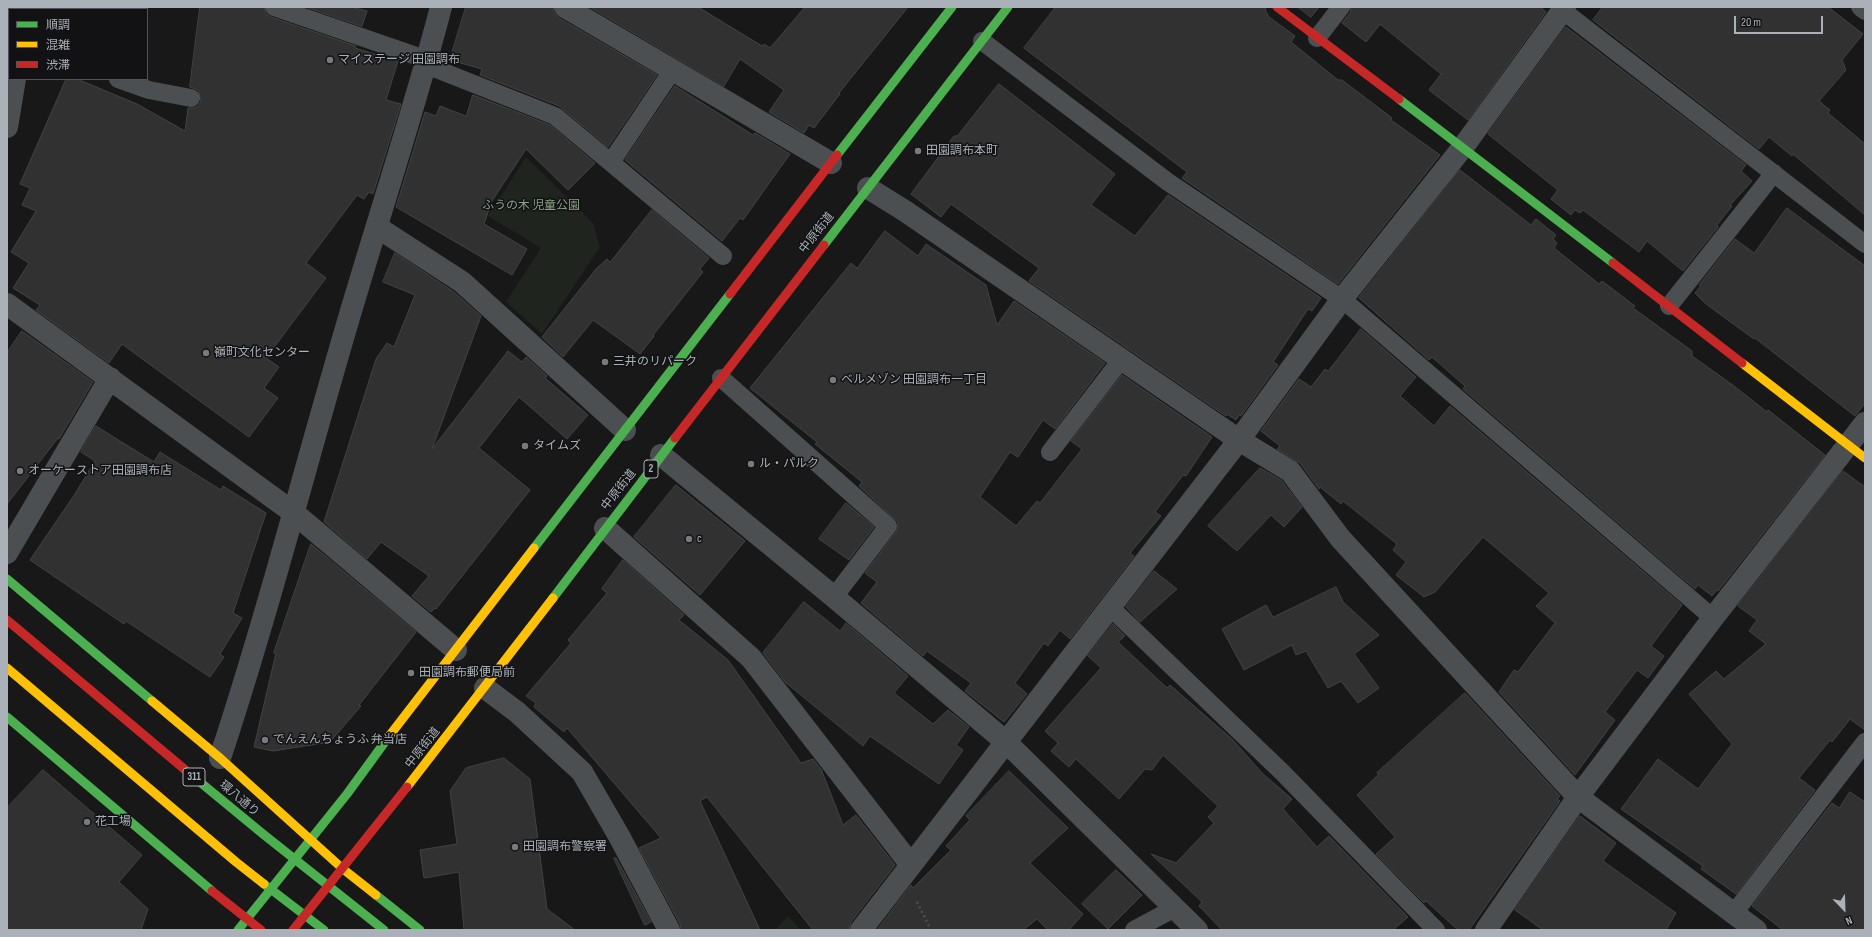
<!DOCTYPE html>
<html>
<head>
<meta charset="utf-8">
<style>
	body { margin:0 }
	#map { position:relative; width:1872px; height:937px; overflow:hidden; background:#181818; font-family:"Sofia Sans Condensed","Noto Sans JP",sans-serif }
	canvas { display:block }
	.frame { position:absolute; inset:0; border:8px solid #aab1b8; pointer-events:none }
	.legend { position:absolute; left:8px; top:8px; width:140px; height:72px; box-sizing:border-box; background:#121214; border:1px solid #4f5256; margin:0; padding:5px 7px; list-style:none; font-size:12px; color:#aab1b8 }
	.legend li { display:flex; align-items:center; gap:8px; height:20px }
	.legend b { width:20px; border:1px solid #4f5256 }
	.north { position:absolute; left:1824px; top:889px; width:40px; height:40px; -webkit-text-stroke:3px #121214; paint-order:stroke; rotate:157deg; font-size:11px; font-weight:700; line-height:16px; text-align:center; color:#aab1b8 }
	.north::after { content:''; display:block; margin:auto; width:14px; height:18px; background:#aab1b8; clip-path:polygon(50% 0,100% 100%,50% 72%,0 100%) }
	.scale { position:absolute; left:1734px; top:16px; width:89px; height:18px; box-sizing:border-box; border:2px solid #aab1b8; border-top:0; padding-left:5px; font-size:12px; line-height:14px; white-space:nowrap; color:#aab1b8; -webkit-text-stroke:3px #121214; paint-order:stroke }
</style>
</head>
<body>
<div id="map">
<canvas width="1872" height="937"></canvas>
<div class="frame"></div>
<ul class="legend">
<li><b style="height:5px;background:#4caf50"></b>順調</li>
<li><b style="height:5px;background:#ffc107"></b>混雑</li>
<li><b style="height:5px;background:#c62828"></b>渋滞</li>
</ul>
<div class="north">N</div>
<div class="scale">20 m</div>
</div>
<script>
const ctx = document.querySelector('canvas').getContext('2d');
ctx.lineJoin = 'round';
function paint(path, color) { ctx.fillStyle = color; ctx.fill(path, 'evenodd'); }
function trace(path, color, width, dash) { ctx.strokeStyle = color; ctx.lineWidth = width; ctx.lineCap = dash ? 'butt' : 'round'; ctx.setLineDash(dash || []); ctx.stroke(path); }
function write(font, color, halo, rows, align = 'center') {
  ctx.font = font + ' "Sofia Sans Condensed","Noto Sans JP",sans-serif'; ctx.lineWidth = 3; ctx.setLineDash([]); ctx.textBaseline = 'middle'; ctx.strokeStyle = halo; ctx.fillStyle = color; for (const [text, x, y, turn = 0] of rows) {
    ctx.save(); ctx.translate(x, y); ctx.rotate((+turn || 0) * Math.PI / 180); ctx.textAlign = isNaN(turn) ? turn : align; if (halo) ctx.strokeText(text, 0, 0); ctx.fillText(text, 0, 0); ctx.restore();
  }
}
paint(new Path2D(`
	M 526,157 L 593,223 L 600,247 L 542,334 L 506,302 L 541,248 L 488,216 Z
	M 788,916 L 801,930 L 775,930 Z`), '#1f251e');
const building = new Path2D(`
	M 200,7 L 264,7 L 266,14 L 271,17 L 356,46 L 355,48 L 398,61 L 386,100 L 401,104 L 373,194 L 369,192 L 364,199 L 357,195 L 306,263 L 326,278 L 266,358 L 279,367 L 264,388 L 278,398 L 249,437 L 122,344 L 109,363 L 36,310 L 40,305 L 13,288 L 29,263 L 11,252 L 36,211 L 22,205 L 30,188 L 20,184 L 66,79 L 77,79 L 137,104 L 185,131 L 188,108 L 195,108 L 199,105 L 201,100 L 198,90 L 190,87 Z
	M 306,7 L 351,7 L 367,11 L 362,26 Z
	M 466,7 L 553,7 L 554,13 L 559,18 L 657,75 L 608,147 L 559,106 L 480,75 L 482,69 L 450,60 Z
	M 590,7 L 698,7 L 762,46 L 764,44 L 770,48 L 805,7 L 908,7 L 839,93 L 840,94 L 814,128 L 809,125 L 804,133 L 769,112 L 784,90 L 740,59 L 724,86 Z
	M 1056,7 L 1265,7 L 1266,12 L 1269,17 L 1295,36 L 1291,42 L 1338,80 L 1342,80 L 1392,118 L 1391,120 L 1440,155 L 1338,284 L 1182,178 L 1187,172 L 1024,48 Z
	M 1298,7 L 1319,7 L 1311,17 Z
	M 1351,7 L 1540,7 L 1546,12 L 1468,120 L 1429,90 L 1441,74 L 1380,24 L 1366,42 L 1342,23 L 1350,13 Z
	M 1603,7 L 1828,7 L 1863,34 L 1842,60 L 1846,70 L 1819,101 L 1830,110 L 1828,113 L 1865,144 L 1865,215 L 1793,154 L 1792,156 L 1769,137 L 1759,149 L 1593,20 Z
	M 1566,27 L 1746,165 L 1741,171 L 1752,181 L 1730,205 L 1732,206 L 1717,225 L 1718,227 L 1683,271 L 1647,241 L 1639,252 L 1583,210 L 1580,213 L 1575,210 L 1571,215 L 1551,199 L 1558,190 L 1488,134 Z
	M 999,84 L 1115,174 L 1091,205 L 1135,236 L 1168,195 L 1321,298 L 1312,311 L 1308,309 L 1273,362 L 1278,365 L 1241,416 L 1239,415 L 1236,420 L 1227,414 L 1226,416 L 1029,281 L 1039,268 L 951,204 L 941,217 L 911,194 L 954,136 L 957,136 Z
	M 675,86 L 753,135 L 755,133 L 790,154 L 743,220 L 740,218 L 722,241 L 625,160 Z
	M 473,95 L 550,125 L 595,163 L 568,190 L 526,149 L 492,201 L 484,224 L 527,249 L 512,275 L 396,207 L 425,112 L 436,116 L 440,106 L 466,116 Z
	M 1460,170 L 1531,225 L 1536,219 L 1556,235 L 1553,239 L 1557,243 L 1554,248 L 1599,284 L 1602,281 L 1635,306 L 1633,308 L 1692,351 L 1692,356 L 1734,386 L 1767,412 L 1768,410 L 1825,455 L 1718,591 L 1717,590 L 1712,596 L 1698,585 L 1695,589 L 1463,389 L 1465,386 L 1432,357 L 1429,360 L 1359,298 Z
	M 1787,208 L 1865,266 L 1865,403 L 1855,416 L 1755,338 L 1754,339 L 1706,304 L 1695,293 L 1701,286 L 1699,285 L 1735,239 L 1754,253 Z
	M 652,210 L 709,258 L 700,269 L 703,272 L 653,335 L 654,336 L 640,354 L 593,320 L 563,357 L 542,337 L 596,269 L 607,259 L 610,262 Z
	M 885,231 L 918,256 L 926,244 L 986,285 L 997,325 L 1014,301 L 1105,363 L 1055,429 L 1043,420 L 1018,457 L 1010,452 L 980,497 L 1016,526 L 1037,501 L 1040,503 L 1082,449 L 1071,441 L 1122,375 L 1212,437 L 1186,476 L 1183,475 L 1155,512 L 1161,516 L 1130,553 L 1134,556 L 1070,639 L 1060,630 L 1048,646 L 1044,643 L 1015,683 L 1027,694 L 1004,722 L 965,691 L 971,683 L 927,651 L 923,656 L 861,603 L 877,582 L 865,573 L 896,532 L 898,527 L 898,522 L 859,486 L 862,482 L 815,444 L 817,442 L 750,388 L 851,263 L 857,268 Z
	M 395,253 L 454,292 L 481,316 L 432,449 L 508,351 L 522,362 L 526,357 L 547,376 L 545,378 L 588,415 L 567,439 L 519,397 L 479,448 L 530,490 L 436,609 L 435,608 L 431,612 L 412,596 L 429,576 L 381,542 L 367,559 L 324,522 L 376,359 L 387,343 L 394,347 L 415,295 L 383,282 Z
	M 1361,329 L 1416,377 L 1400,396 L 1434,426 L 1450,406 L 1682,605 L 1651,646 L 1664,656 L 1648,678 L 1637,670 L 1605,712 L 1615,720 L 1575,775 L 1499,692 L 1514,670 L 1518,672 L 1555,623 L 1536,606 L 1549,593 L 1483,537 L 1435,592 L 1424,597 L 1396,575 L 1406,562 L 1393,550 L 1397,544 L 1343,501 L 1341,504 L 1320,487 L 1319,489 L 1300,463 L 1277,449 L 1280,446 L 1261,431 L 1299,379 L 1311,387 L 1325,369 L 1328,371 Z
	M 22,331 L 93,382 L 59,439 L 58,438 L 7,504 L 7,353 Z
	M 96,426 L 154,462 L 160,452 L 221,490 L 223,486 L 266,513 L 233,613 L 242,618 L 220,654 L 224,657 L 210,677 L 126,621 L 124,624 L 30,560 L 75,494 L 95,461 L 81,452 Z
	M 1260,468 L 1281,480 L 1302,507 L 1284,527 L 1271,515 L 1237,551 L 1208,526 Z
	M 1843,471 L 1865,487 L 1865,730 L 1850,719 L 1832,742 L 1830,740 L 1799,778 L 1815,790 L 1736,894 L 1701,869 L 1703,866 L 1621,809 L 1658,759 L 1698,789 L 1732,744 L 1689,694 L 1716,671 L 1724,679 L 1766,644 L 1749,631 L 1757,620 L 1738,606 Z
	M 676,485 L 745,541 L 700,595 L 634,537 Z
	M 846,503 L 874,527 L 849,560 L 819,539 Z
	M 311,544 L 416,632 L 359,705 L 361,706 L 330,742 L 273,751 L 254,747 L 276,653 L 274,653 Z
	M 623,560 L 684,615 L 679,620 L 728,660 L 801,763 L 813,759 L 821,769 L 843,825 L 856,815 L 895,865 L 851,922 L 849,930 L 813,930 L 707,797 L 700,801 L 760,930 L 681,930 L 680,924 L 639,848 L 661,838 L 567,728 L 564,732 L 534,707 L 536,703 L 526,696 L 571,643 L 568,640 L 607,593 L 602,589 Z
	M 1154,571 L 1177,589 L 1140,622 L 1126,607 Z
	M 1336,587 L 1343,602 L 1379,635 L 1354,654 L 1379,688 L 1358,703 L 1341,681 L 1328,688 L 1306,651 L 1296,655 L 1292,645 L 1244,670 L 1222,629 L 1266,605 L 1273,617 Z
	M 804,602 L 840,631 L 846,623 L 908,676 L 894,693 L 933,724 L 948,710 L 969,727 L 956,745 L 963,750 L 939,784 L 870,736 L 863,746 L 785,682 L 763,653 Z
	M 1113,624 L 1125,636 L 1118,642 L 1167,688 L 1170,685 L 1233,740 L 1262,773 L 1292,799 L 1283,809 L 1317,847 L 1329,836 L 1408,917 L 1393,930 L 1222,930 L 1199,906 L 1202,902 L 1151,854 L 1176,863 L 1214,823 L 1208,817 L 1218,806 L 1163,755 L 1152,770 L 1145,769 L 1119,799 L 1076,759 L 1069,767 L 1051,751 L 1058,743 L 1045,731 L 1101,668 L 1088,656 Z
	M 1465,693 L 1560,796 L 1557,799 L 1560,801 L 1469,930 L 1458,930 L 1426,901 L 1424,903 L 1376,854 L 1395,837 L 1357,795 L 1379,774 L 1377,773 Z
	M 504,758 L 530,779 L 547,909 L 575,930 L 464,930 L 459,872 L 424,878 L 420,850 L 457,844 L 450,791 L 466,768 Z
	M 43,770 L 142,855 L 119,882 L 148,909 L 141,930 L 7,930 L 7,808 Z
	M 1009,771 L 1068,828 L 1030,863 L 1083,914 L 1069,930 L 1048,930 L 1037,919 L 1023,930 L 877,930 L 911,885 L 913,888 L 951,850 L 946,846 L 970,820 L 966,816 Z
	M 1850,792 L 1865,802 L 1865,930 L 1783,930 L 1752,906 L 1832,803 L 1839,808 Z
	M 1580,816 L 1616,843 L 1603,861 L 1676,913 L 1666,930 L 1543,930 L 1515,910 Z
	M 614,858 L 616,858 L 651,922 L 645,925 Z
	M 1116,870 L 1142,895 L 1108,929 L 1082,904 Z`);
paint(building, '#313132');
trace(building, '#404344', 1);
trace(new Path2D(`
	M 917,902 L 931,930`), '#4e4f52', 2.5, [2, 3]);
trace(new Path2D(`
	M 274,7 L 428,60
	M 1860,7 L 1865,11
	M 1562,10 L 1865,244
	M 1317,38 L 1341,7
	M 982,41 L 1168,182 L 1342,299 L 1713,618
	M 426,65 L 555,116 L 723,256
	M 118,79 L 149,90 L 191,98
	M 611,162 L 672,71
	M 1669,306 L 1774,173
	M 721,378 L 888,526 L 834,597
	M 1050,452 L 1121,360
	M 1110,607 L 1283,773 L 1436,930
	M 1734,913 L 1865,742
	M 1134,930 L 1175,908`), '#4c4f51', 18);
trace(new Path2D(`
	M 565,7 L 831,163
	M 27,9 L 28,7
	M 7,127 L 15,79
	M 868,188 L 905,211 L 1239,440 L 1290,471 L 1340,538 L 1578,797 L 1756,930
	M 377,227 L 462,282 L 625,430
	M 7,304 L 294,513 L 456,650
	M 661,455 L 834,597 L 1006,742 L 1197,930
	M 605,528 L 751,658 L 911,865
	M 7,553 L 110,378
	M 485,688 L 517,712 L 582,772 L 619,836 L 669,930
	M 220,758 C 267,616 304,471 346,328 C 377,221 413,115 441,7
	M 861,930 L 1239,440 L 1342,299 L 1463,147 L 1565,7
	M 1486,930 L 1578,797 L 1713,618 L 1865,423`), '#4c4f51', 22);
trace(new Path2D(`
	M 1399,99 L 1613,263
	M 837,155 L 952,7
	M 824,245 L 1008,7
	M 534,548 L 730,294
	M 7,579 L 152,701
	M 553,598 L 675,438
	M 7,717 L 212,891
	M 189,773 L 263,834 L 384,930
	M 264,884 L 324,930
	M 376,895 L 420,930
	M 238,930 L 347,794 L 390,735`), '#4caf50', 9);
trace(new Path2D(`
	M 1742,363 L 1865,458
	M 7,668 L 236,862 L 264,884
	M 152,701 L 220,758 L 343,869 L 376,895
	M 390,735 L 534,548
	M 407,787 L 553,598`), '#ffc107', 9);
trace(new Path2D(`
	M 1277,7 L 1399,99
	M 1613,263 L 1742,363
	M 730,294 L 837,155
	M 675,438 L 824,245
	M 7,620 L 189,773
	M 212,891 L 261,930
	M 293,930 L 407,787`), '#c62828', 9);
for (const [x, y, r, color] of [
	[330,60,4,"#777b80"],
	[918,151,4,"#777b80"],
	[206,353,4,"#777b80"],
	[605,362,4,"#777b80"],
	[833,380,4,"#777b80"],
	[525,446,4,"#777b80"],
	[751,464,4,"#777b80"],
	[20,471,4,"#777b80"],
	[689,539,4,"#777b80"],
	[411,673,4,"#777b80"],
	[265,740,4,"#777b80"],
	[87,822,4,"#777b80"],
	[515,847,4,"#777b80"]
]) { const dot = new Path2D(); dot.arc(x, y, r, 0, 2 * Math.PI); ctx.fillStyle = color; ctx.fill(dot); trace(dot, '#121214', 1.5); }
for (const [x, y, w] of [
	[651,469,14],
	[194,777,22]
]) { const box = new Path2D(); box.roundRect(x - w / 2, y - 9, w, 18, 3); ctx.fillStyle = '#121214'; ctx.fill(box); trace(box, '#aab1b8', 1); }
write('bold 11px', '#aab1b8', null, [
	["2",651,469],
	["311",194,777]
]);
write('12px', '#aab1b8', '#121214', [
	["マイステージ 田園調布",338,60],
	["田園調布本町",926,151],
	["嶺町文化センター",214,353],
	["三井のリパーク",613,362],
	["ベルメゾン 田園調布一丁目",841,380],
	["タイムズ",533,446],
	["ル・パルク",759,464],
	["オーケーストア田園調布店",28,471],
	["c",697,539],
	["田園調布郵便局前",419,673],
	["でんえんちょうふ 弁当店",273,740],
	["花工場",95,822],
	["田園調布警察署",523,847]
], 'left');
write('12px', '#86a283', '#121214', [
	["ふうの木 児童公園",531,206]
]);
write('12px', '#aab1b8', '#121214', [
	["中原街道",817,233,-52],
	["中原街道",619,490,-52],
	["中原街道",423,748,-52],
	["環八通り",239,799,40]
]);
</script>
</body>
</html>
